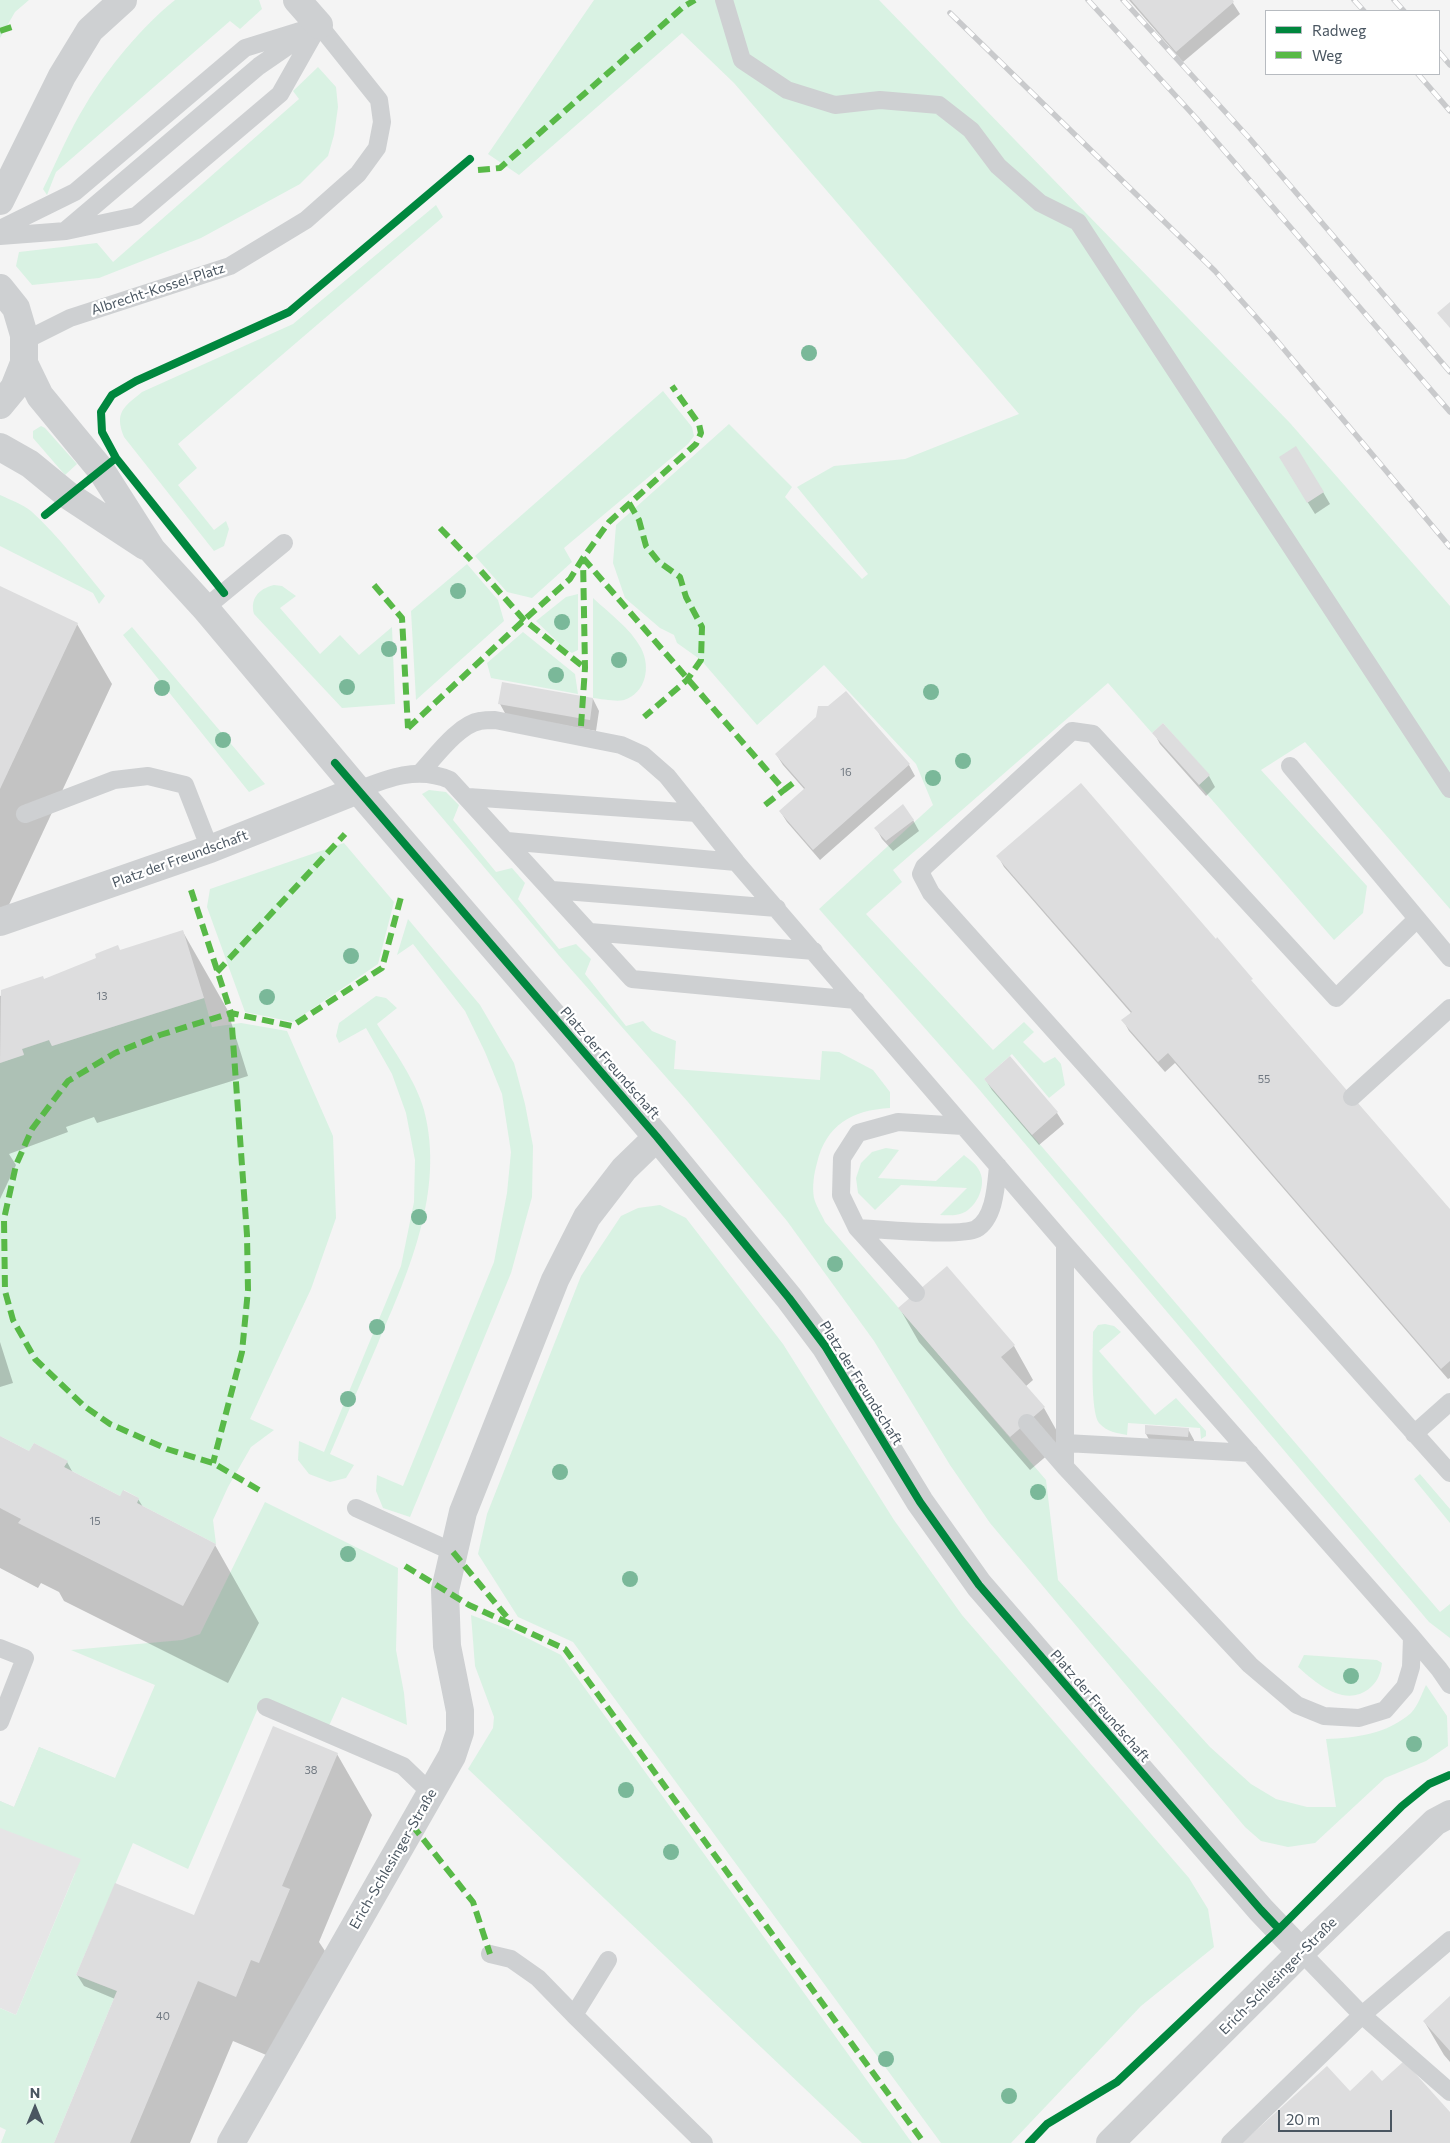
<!DOCTYPE html>
<html>
<head>
<meta charset="utf-8">
<style>
	body { margin:0 }
	#map { position:relative; width:1450px; height:2143px; overflow:hidden; background:#f4f4f4; font-family:Commissioner,sans-serif }
	canvas { display:block }
	.legend { position:absolute; left:1265px; top:10px; width:175px; height:65px; box-sizing:border-box; background:#fff; border:1px solid #b7bbc0; margin:0; padding:6px 9px; list-style:none; font-size:15px; color:#4a5661 }
	.legend li { display:flex; align-items:center; gap:10px; height:25px }
	.legend b { width:25px; border:1px solid #b7bbc0 }
	.north { position:absolute; left:10px; top:2083px; width:50px; height:50px; -webkit-text-stroke:4px #fff; paint-order:stroke; rotate:0deg; font-size:14px; font-weight:700; line-height:20px; text-align:center; color:#4a5661 }
	.north::after { content:''; display:block; margin:auto; width:18px; height:22px; background:#4a5661; clip-path:polygon(50% 0,100% 100%,50% 72%,0 100%) }
	.scale { position:absolute; left:1278px; top:2110px; width:114px; height:22px; box-sizing:border-box; border:2px solid #4a5661; border-top:0; padding-left:6px; font-size:15px; line-height:18px; white-space:nowrap; color:#4a5661; -webkit-text-stroke:4px #fff; paint-order:stroke }
</style>
</head>
<body>
<div id="map">
<canvas width="1450" height="2143"></canvas>
<ul class="legend">
<li><b style="height:6px;background:#00873e"></b>Radweg</li>
<li><b style="height:6px;background:#58b947"></b>Weg</li>
</ul>
<div class="north">N</div>
<div class="scale">20 m</div>
</div>
<script>
const ctx = document.querySelector('canvas').getContext('2d');
ctx.lineJoin = 'round';
function paint(path, color) { ctx.fillStyle = color; ctx.fill(path, 'evenodd'); }
function trace(path, color, width, dash) { ctx.strokeStyle = color; ctx.lineWidth = width; ctx.lineCap = dash ? 'butt' : 'round'; ctx.setLineDash(dash || []); ctx.stroke(path); }
function write(font, color, halo, rows, align = 'center') {
  ctx.font = font + ' Commissioner,sans-serif'; ctx.lineWidth = 4.5; ctx.setLineDash([]); ctx.textBaseline = 'middle'; ctx.strokeStyle = halo; ctx.fillStyle = color; for (const [text, x, y, turn = 0] of rows) {
    ctx.save(); ctx.translate(x, y); ctx.rotate((+turn || 0) * Math.PI / 180); ctx.textAlign = isNaN(turn) ? turn : align; if (halo) ctx.strokeText(text, 0, 0); ctx.fillText(text, 0, 0); ctx.restore();
  }
}
paint(new Path2D(`
	M 39,1747 L 153,1794 L 115,1883 L 75,1873 L 16,2015 L 0,2008 L 0,1801 L 14,1807 Z`), '#e6e5e6');
paint(new Path2D(`
	M 0,0 L 29,0 L 15,12 L 0,38 Z
	M 175,0 L 259,0 L 262,9 L 240,29 L 230,21 L 56,172 L 47,195 L 43,189 C 57,161 69,131 86,104 C 107,69 143,25 175,0 Z
	M 594,0 L 879,0 L 1290,423 L 1450,606 L 1450,909 L 1305,742 L 1261,770 L 1367,886 L 1363,913 L 1334,940 L 1199,785 L 1209,775 L 1163,723 L 1152,733 L 1108,683 L 893,870 L 902,882 L 866,914 L 993,1050 L 1024,1022 L 1034,1032 L 1023,1042 L 1044,1063 L 1055,1057 L 1061,1064 L 1065,1085 L 1049,1098 L 1012,1054 L 984,1079 L 1440,1612 L 1450,1604 L 1450,1638 L 1429,1622 L 977,1087 L 819,909 L 933,805 L 916,764 L 824,665 L 757,725 L 701,660 L 677,643 L 674,635 L 660,628 L 625,598 L 613,563 L 616,525 L 729,424 L 792,487 L 785,497 L 862,579 L 868,574 L 797,487 L 834,466 L 905,459 L 1019,414 L 734,83 L 682,33 L 519,175 L 488,154 Z
	M 318,67 L 336,87 L 338,107 L 334,135 L 328,156 L 300,184 L 201,238 L 99,278 L 32,285 L 16,266 L 19,252 L 97,243 L 113,262 L 299,99 L 293,91 Z
	M 436,205 L 443,217 L 178,444 L 197,468 L 178,485 L 214,530 L 226,521 L 229,529 L 224,546 L 214,551 L 124,437 C 114,412 124,407 142,392 L 293,324 Z
	M 663,391 L 692,427 L 694,436 L 688,444 L 564,548 L 572,562 L 532,598 L 507,592 L 475,556 Z
	M 41,426 L 45,428 L 77,464 L 65,475 L 33,438 L 33,431 Z
	M 0,495 C 11,500 22,504 31,511 C 59,536 82,568 105,596 L 99,604 L 93,593 L 0,546 Z
	M 467,564 L 498,600 L 504,621 L 416,700 L 411,611 Z
	M 274,585 L 282,586 L 296,596 L 280,608 L 320,654 L 340,635 L 359,655 L 392,627 L 395,704 L 342,708 L 254,614 C 250,599 258,589 274,585 Z
	M 578,594 L 578,650 L 572,653 L 564,648 L 536,621 L 566,597 Z
	M 593,598 C 609,613 630,628 641,648 C 651,667 646,693 624,700 C 616,702 602,699 593,698 Z
	M 132,627 L 265,784 L 249,792 L 123,635 Z
	M 523,632 L 575,674 L 578,694 L 491,678 L 487,663 Z
	M 429,790 L 446,792 L 459,805 L 453,820 L 496,872 L 512,868 L 525,883 L 518,899 L 559,949 L 576,944 L 591,959 L 585,974 L 626,1026 L 643,1021 L 652,1031 L 676,1041 L 674,1069 L 820,1080 L 822,1051 L 839,1052 L 873,1070 L 890,1092 L 890,1108 C 852,1110 826,1125 817,1163 C 814,1173 812,1187 814,1198 C 816,1206 822,1215 825,1222 L 1046,1480 L 1058,1580 L 1210,1747 L 1251,1784 L 1276,1799 L 1307,1807 L 1336,1807 L 1326,1739 C 1356,1738 1387,1734 1411,1713 C 1418,1706 1422,1693 1426,1685 L 1447,1716 L 1448,1746 L 1426,1761 L 1385,1778 L 1315,1843 L 1288,1847 L 1261,1841 L 1245,1827 L 990,1523 L 950,1465 L 874,1341 L 787,1221 L 688,1102 L 562,959 L 422,794 Z
	M 344,843 L 394,902 L 378,964 L 293,1022 L 245,1012 L 207,907 L 210,889 Z
	M 408,919 L 480,1005 L 514,1063 L 525,1104 L 533,1146 L 532,1197 L 511,1273 L 410,1517 L 383,1508 L 376,1491 L 377,1475 L 403,1486 L 494,1262 L 507,1193 L 511,1152 L 502,1094 L 485,1052 L 465,1011 L 413,944 L 397,955 Z
	M 376,996 L 386,998 L 397,1008 L 377,1024 C 393,1049 416,1081 424,1110 C 445,1190 409,1271 378,1343 C 362,1380 346,1417 330,1454 L 354,1465 L 346,1478 L 330,1482 L 309,1474 L 298,1460 L 299,1441 L 324,1452 L 401,1266 L 414,1202 L 415,1160 L 406,1113 L 392,1074 L 366,1028 L 339,1043 L 336,1036 L 339,1023 Z
	M 204,998 L 212,1027 L 241,1023 L 287,1031 L 333,1136 L 336,1218 L 311,1289 L 250,1419 L 274,1430 L 251,1447 L 228,1487 L 213,1520 L 216,1544 L 137,1503 L 139,1498 L 124,1490 L 120,1496 L 64,1467 L 67,1461 L 34,1443 L 29,1451 L 0,1436 L 0,1063 L 24,1054 L 22,1049 L 49,1040 L 52,1046 Z
	M 886,1148 L 899,1150 L 878,1178 L 936,1181 L 964,1155 C 970,1160 977,1165 980,1172 C 987,1187 975,1210 960,1214 C 954,1216 946,1215 940,1215 L 967,1188 L 901,1185 L 875,1210 L 858,1193 L 856,1178 L 861,1163 L 872,1152 Z
	M 660,1205 L 686,1218 L 783,1344 L 894,1520 L 962,1615 L 1189,1878 L 1208,1909 L 1214,1947 L 1141,2006 L 1011,2143 L 941,2143 L 573,1642 L 518,1617 L 478,1554 L 487,1514 L 581,1276 L 621,1216 L 638,1208 Z
	M 1105,1324 L 1114,1326 L 1121,1332 L 1099,1351 L 1155,1415 L 1176,1398 L 1206,1431 L 1206,1436 L 1201,1439 L 1200,1428 L 1128,1423 L 1127,1435 C 1117,1433 1107,1432 1099,1423 C 1090,1411 1093,1350 1093,1332 L 1098,1325 Z
	M 1420,1474 L 1450,1509 L 1450,1523 L 1414,1479 Z
	M 265,1502 L 398,1568 L 396,1650 L 404,1693 L 407,1725 L 342,1697 L 328,1728 L 262,1699 L 188,1869 L 133,1843 L 76,1975 L 117,1991 L 54,2143 L 1,2143 L 6,2130 L 0,2127 L 0,2008 L 16,2015 L 81,1859 L 0,1828 L 0,1801 L 14,1807 L 39,1747 L 115,1778 L 155,1685 L 71,1650 L 182,1640 L 200,1634 Z
	M 471,1615 L 511,1630 L 561,1655 L 912,2143 L 862,2143 L 468,1769 L 493,1728 L 494,1717 L 475,1666 Z
	M 1304,1655 L 1377,1660 L 1382,1663 C 1381,1672 1378,1681 1371,1687 C 1346,1709 1317,1684 1298,1667 Z`), '#d9f2e3');
paint(new Path2D(`
	M 1129,0 L 1231,0 L 1240,14 L 1183,62 Z
	M 1287,469 L 1323,492 L 1330,504 L 1315,514 Z
	M 0,588 L 77,624 L 112,684 L 0,924 Z
	M 593,699 L 599,711 L 596,731 L 506,715 L 500,704 Z
	M 1154,733 L 1209,776 L 1215,787 L 1206,796 L 1160,744 Z
	M 776,754 L 909,765 L 915,776 L 820,860 L 787,822 L 780,811 L 805,790 L 783,765 Z
	M 1081,785 L 1450,1210 L 1450,1378 L 1448,1379 L 1175,1063 L 1165,1072 L 1129,1031 L 1123,1020 L 1131,1013 L 1004,867 L 998,856 Z
	M 913,820 L 919,831 L 893,851 L 882,839 L 876,828 Z
	M 183,932 L 227,1009 L 248,1076 L 97,1123 L 94,1117 L 66,1127 L 68,1132 L 9,1154 L 16,1165 L 0,1199 L 0,996 L 120,951 Z
	M 1010,1058 L 1057,1113 L 1064,1124 L 1039,1145 L 992,1090 L 985,1079 Z
	M 900,1309 L 1014,1346 L 1033,1380 L 1025,1387 L 1044,1408 L 1063,1442 L 1030,1470 L 919,1342 Z
	M 0,1342 L 13,1383 L 0,1387 Z
	M 1188,1429 L 1194,1440 L 1194,1447 L 1152,1445 L 1146,1434 Z
	M 0,1438 L 30,1453 L 67,1462 L 73,1473 L 120,1498 L 138,1499 L 143,1507 L 215,1545 L 259,1623 L 228,1683 L 64,1601 L 59,1592 L 41,1583 L 38,1588 L 0,1568 Z
	M 337,1754 L 372,1815 L 319,1942 L 325,1951 L 294,2023 L 271,2057 L 233,2041 L 190,2143 L 55,2143 L 115,1999 L 84,1986 L 77,1975 L 194,1917 Z
	M 1450,1998 L 1450,2062 L 1444,2055 L 1424,2021 Z`), '#0003');
paint(new Path2D(`
	M 1131,0 L 1233,0 L 1234,2 L 1176,52 Z
	M 1450,302 L 1450,328 L 1437,313 Z
	M 1296,446 L 1324,492 L 1307,503 L 1279,457 Z
	M 0,586 L 78,623 L 0,789 Z
	M 502,682 L 593,698 L 590,720 L 498,704 Z
	M 846,691 L 910,764 L 813,850 L 779,811 L 805,788 L 775,754 L 816,717 L 818,706 L 828,706 Z
	M 1163,723 L 1210,775 L 1199,785 L 1152,733 Z
	M 1081,783 L 1216,939 L 1217,937 L 1253,979 L 1251,980 L 1450,1209 L 1450,1361 L 1441,1369 L 1168,1053 L 1158,1062 L 1121,1020 L 1132,1012 L 996,856 Z
	M 903,804 L 914,820 L 886,841 L 874,828 Z
	M 183,930 L 204,998 L 52,1046 L 49,1040 L 22,1049 L 24,1055 L 0,1063 L 1,990 L 43,976 L 44,979 L 96,958 L 95,954 L 118,945 L 120,950 Z
	M 1010,1056 L 1058,1112 L 1032,1135 L 984,1079 Z
	M 947,1266 L 1015,1345 L 1001,1357 L 1045,1407 L 1010,1437 L 898,1308 Z
	M 1145,1425 L 1189,1428 L 1188,1437 L 1145,1434 Z
	M 0,1436 L 29,1451 L 34,1443 L 68,1461 L 64,1467 L 120,1496 L 123,1490 L 139,1498 L 137,1503 L 216,1544 L 183,1606 L 18,1523 L 21,1519 L 0,1508 Z
	M 273,1726 L 338,1753 L 282,1886 L 290,1889 L 259,1963 L 251,1960 L 236,1997 L 198,1981 L 130,2143 L 54,2143 L 117,1991 L 76,1975 L 115,1883 L 194,1915 Z
	M 1450,1996 L 1450,2051 L 1423,2021 Z
	M 1404,2061 L 1450,2112 L 1450,2143 L 1242,2143 L 1327,2066 L 1350,2091 L 1372,2070 L 1382,2081 Z`), '#ddddde');
trace(new Path2D(`
	M 724,0 L 742,60 L 787,90 L 835,105 L 880,100 L 939,105 L 971,130 L 998,166 L 1040,203 L 1078,222 L 1450,789
	M 0,229 L 75,192 L 245,48 L 319,25
	M 67,229 L 259,66 L 304,35
	M 0,236 L 66,231 L 136,216 L 280,94 L 319,25
	M 24,341 L 70,318 L 230,266 L 306,220 L 358,174 L 377,148 L 382,122 L 379,100 L 319,25
	M 205,608 L 284,543
	M 1290,766 L 1450,958
	M 421,772 C 435,757 459,724 480,721 C 485,720 490,720 495,720 L 621,745 L 643,755 L 667,776 L 736,862 L 1065,1244 L 1412,1637 L 1439,1669 L 1450,1685
	M 358,790 C 388,778 418,766 450,780 L 632,979 L 856,1000
	M 468,797 L 697,813
	M 25,814 L 114,780 L 148,776 L 185,785 L 210,849
	M 507,841 L 736,862
	M 552,890 L 777,908
	M 1417,919 L 1336,998 L 1093,734 L 1072,731 L 924,867 L 921,874 L 931,893 L 1450,1473
	M 590,932 L 814,951
	M 1352,1097 L 1450,1008
	M 857,1228 C 879,1229 960,1237 976,1229 C 995,1218 996,1185 998,1166
	M 1065,1244 L 1065,1467
	M 916,1293 L 857,1228 L 841,1195 L 842,1158 L 858,1133 L 898,1122 L 963,1126
	M 1027,1423 L 1065,1467 L 1250,1665 L 1297,1705 L 1324,1716 L 1359,1718 L 1385,1710 L 1405,1687 L 1411,1667 L 1412,1637
	M 1414,1434 L 1450,1402
	M 1065,1443 L 1250,1453
	M 356,1508 L 453,1552
	M 0,1648 L 25,1658 L 0,1722
	M 266,1707 L 403,1766 L 430,1792
	M 1301,1952 L 1362,2015 L 1450,2092
	M 490,1954 L 511,1959 L 538,1978 L 574,2015 L 608,1960
	M 574,2015 L 704,2143
	M 1230,2143 L 1362,2015 L 1450,1940`), '#ced0d2', 18);
trace(new Path2D(`
	M 297,0 L 319,25
	M 0,201 L 62,76 L 90,30 L 123,0
	M 0,288 L 16,308 L 24,335 L 24,363 L 14,388 L 0,405
	M 24,363 L 40,396 L 101,470 L 152,550 L 205,608 L 358,790 L 657,1137 L 789,1298 L 825,1346 L 920,1502 L 979,1585 L 1261,1910 L 1301,1952
	M 0,447 L 30,464 L 69,496 L 145,546
	M 0,922 L 210,849 L 358,790
	M 231,2143 L 452,1756 L 460,1732 L 460,1711 L 447,1646 L 445,1590 L 463,1512 L 555,1280 L 587,1217 L 624,1169 L 657,1137
	M 1110,2143 L 1301,1952 L 1435,1822 L 1450,1814`), '#ced0d2', 28);
const rail = new Path2D(`
	M 1088,0 L 1196,118 L 1450,412
	M 1123,0 L 1250,139 L 1450,372
	M 1354,0 L 1364,11
	M 1394,0 L 1404,11
	M 950,13 L 1215,271 L 1272,335 L 1450,547
	M 1439,52 L 1450,65
	M 1418,74 L 1450,111`);
trace(rail, '#c9cacc', 5.5);
trace(rail, '#fff', 4, [11]);
trace(new Path2D(`
	M 0,31 L 15,26
	M 478,170 L 500,168 L 683,7 L 695,0
	M 629,503 L 639,520 L 646,546 L 659,562 L 680,577 L 686,597 L 702,627 L 701,660 L 687,680 L 644,717
	M 440,528 L 471,560
	M 583,558 L 784,790 L 797,780
	M 481,571 L 524,620 L 585,668
	M 374,585 L 402,618 L 408,728
	M 581,726 L 585,668 L 583,558
	M 408,728 L 524,620 L 570,579 L 583,558 L 609,522 L 696,444 L 701,433 L 699,424 L 672,386
	M 765,805 L 784,790
	M 191,890 L 231,1013 L 247,1235 L 248,1290 L 242,1352 L 213,1463
	M 217,972 L 345,834
	M 259,1490 L 213,1463 L 167,1449 L 110,1424 L 84,1406 L 35,1359 L 13,1320 L 5,1291 L 4,1219 L 16,1165 L 32,1129 L 68,1081 L 115,1053 L 160,1035 L 231,1013 L 292,1026 L 382,968 L 401,897
	M 453,1552 L 511,1622
	M 405,1566 L 469,1605 L 565,1649 L 924,2143
	M 412,1825 L 473,1902 L 490,1954`), '#58b947', 6, [12, 6]);
trace(new Path2D(`
	M 45,515 L 116,458
	M 224,593 L 116,458 L 102,432 L 101,412 L 112,395 L 136,381 L 289,312 L 470,159
	M 335,763 L 657,1137 L 789,1298 L 825,1346 L 920,1502 L 979,1585 L 1261,1910 L 1279,1929
	M 1029,2143 L 1047,2124 L 1117,2082 L 1279,1929 L 1402,1806 L 1429,1784 L 1450,1775`), '#00873e', 8);
ctx.fillStyle = '#7ab899';
for (const [x, y] of [
	[809,353],
	[458,591],
	[562,622],
	[389,649],
	[619,660],
	[556,675],
	[347,687],
	[162,688],
	[931,692],
	[223,740],
	[963,761],
	[933,778],
	[351,956],
	[267,997],
	[419,1217],
	[835,1264],
	[377,1327],
	[348,1399],
	[560,1472],
	[1038,1492],
	[348,1554],
	[630,1579],
	[1351,1676],
	[1414,1744],
	[626,1790],
	[671,1852],
	[886,2059],
	[1009,2096]
]) { ctx.beginPath(); ctx.arc(x, y, 8, 0, 2 * Math.PI); ctx.fill(); }
write('11px', '#707881', null, [
	["16",846,772],
	["13",102,996],
	["55",1264,1079],
	["15",95,1521],
	["38",311,1770],
	["40",163,2016]
]);
write('14px', '#4a5661', '#fff', [
	["Albrecht-Kossel-Platz",158,289,-18],
	["Platz der Freundschaft",180,859,-20],
	["Platz der Freundschaft",610,1063,49],
	["Platz der Freundschaft",861,1383,58],
	["Platz der Freundschaft",1100,1706,49],
	["Erich-Schlesinger-Straße",393,1859,-60],
	["Erich-Schlesinger-Straße",1278,1976,-45]
]);
</script>
</body>
</html>
